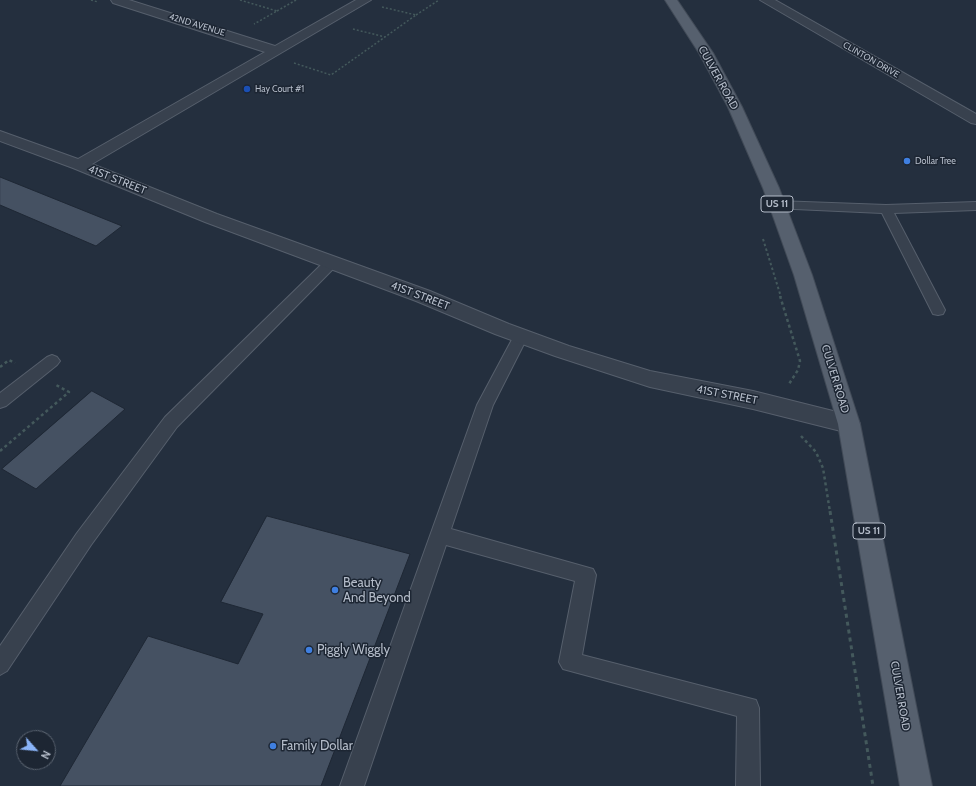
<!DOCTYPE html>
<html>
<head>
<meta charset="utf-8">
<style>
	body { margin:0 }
	#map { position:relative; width:976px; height:786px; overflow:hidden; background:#242f3e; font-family:Cabin,sans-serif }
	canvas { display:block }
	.north { position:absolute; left:16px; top:730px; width:40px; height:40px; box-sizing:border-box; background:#1d2633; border:1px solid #59626f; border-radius:50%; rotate:117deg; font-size:11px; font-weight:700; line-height:16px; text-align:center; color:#b4bcc9 }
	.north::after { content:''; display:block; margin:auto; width:14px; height:18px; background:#8ab4f8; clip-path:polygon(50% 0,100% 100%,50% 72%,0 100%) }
</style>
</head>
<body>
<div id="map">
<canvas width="976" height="786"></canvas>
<div class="north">N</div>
</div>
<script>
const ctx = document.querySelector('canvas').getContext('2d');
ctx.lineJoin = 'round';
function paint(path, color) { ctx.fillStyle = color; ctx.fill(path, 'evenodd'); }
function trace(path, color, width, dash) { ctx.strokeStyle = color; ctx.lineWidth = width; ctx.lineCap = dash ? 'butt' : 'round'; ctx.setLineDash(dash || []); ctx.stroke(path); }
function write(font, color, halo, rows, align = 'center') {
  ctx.font = font + ' Cabin,sans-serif'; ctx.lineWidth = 3; ctx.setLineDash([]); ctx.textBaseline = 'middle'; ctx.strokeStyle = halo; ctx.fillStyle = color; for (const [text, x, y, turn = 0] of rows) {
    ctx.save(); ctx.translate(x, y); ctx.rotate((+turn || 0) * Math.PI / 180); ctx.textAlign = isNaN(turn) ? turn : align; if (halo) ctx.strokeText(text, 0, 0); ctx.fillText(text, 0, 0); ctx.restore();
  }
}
const building = new Path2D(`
	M 0,177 L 122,226 L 96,246 L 0,205 Z
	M 92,391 L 125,409 L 36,489 L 2,469 Z
	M 267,516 L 410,554 L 321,786 L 60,786 L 148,636 L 238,664 L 263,614 L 221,602 Z`);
paint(building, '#455162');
trace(building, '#1f2835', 1);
const service = new Path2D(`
	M 777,201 L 886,205 L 976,202 L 976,210 L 894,213 L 945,310 L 943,314 L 938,315 L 933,314 L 882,213 L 773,208 L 771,205 L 773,202 Z
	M 332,258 L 337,259 L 339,262 L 337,265 L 177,427 L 91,545 L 7,671 L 0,675 L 0,646 L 77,533 L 165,417 L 327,259 Z
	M 521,331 L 526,332 L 528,336 L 493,405 L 451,529 L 593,569 L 596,575 L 582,655 L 756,700 L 759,708 L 760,786 L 736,786 L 737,716 L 563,669 L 559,662 L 575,581 L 446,545 L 364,786 L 340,786 L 477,405 L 516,332 Z
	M 52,355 L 57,357 L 60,361 L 57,365 L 6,406 L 0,408 L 0,393 L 47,357 Z`);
const minor = new Path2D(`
	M 111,0 L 129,0 L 275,46 L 356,0 L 371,0 L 92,164 L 217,214 L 430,291 L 509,324 L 569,346 L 650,371 L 753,391 L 849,415 L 857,418 L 860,424 L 857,430 L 849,433 L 753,409 L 650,387 L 555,356 L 495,334 L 416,301 L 205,222 L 73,168 L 0,141 L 0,131 L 78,159 L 265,52 L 113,3 Z
	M 760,0 L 775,0 L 976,114 L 976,124 L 971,123 Z`);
const primary = new Path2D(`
	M 665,0 L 677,0 L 713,53 L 742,107 L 779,188 L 812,275 L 860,424 L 932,786 L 900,786 L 838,424 L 794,275 L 763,188 L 728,107 L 699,53 Z`);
trace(service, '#565f6c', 2);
trace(minor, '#565f6c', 2);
trace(primary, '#414a57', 2);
trace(new Path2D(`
	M 91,0 L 98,2
	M 240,0 L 277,11 L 254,24
	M 382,7 L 416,15 L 385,37
	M 277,11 L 296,0
	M 416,15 L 439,0
	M 294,63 L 331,75 L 385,37 L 353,29`), '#44595c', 1.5, [2, 2]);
trace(new Path2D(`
	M 763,239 L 781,297`), '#44595c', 2, [2.5, 2.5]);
trace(new Path2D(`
	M 780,296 L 800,361 L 798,370 L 789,384
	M 0,367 L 9,360 L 15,363
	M 801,436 L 816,452 L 823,468 L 830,512
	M 0,451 L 69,392 L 56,385`), '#44595c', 2.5, [3, 3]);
trace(new Path2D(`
	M 830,511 L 873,786`), '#44595c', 3, [4, 4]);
paint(service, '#38414e');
paint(minor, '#38414e');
paint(primary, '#56606e');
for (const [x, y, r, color] of [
	[247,89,4,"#1a4fb4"],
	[907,161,4,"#3f7fe0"],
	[335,590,4,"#3f7fe0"],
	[309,650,4,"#3f7fe0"],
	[273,746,4,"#3f7fe0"]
]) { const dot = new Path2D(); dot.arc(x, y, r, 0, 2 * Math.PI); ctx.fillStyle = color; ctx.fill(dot); trace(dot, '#1d2633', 1.5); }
write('9px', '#b4bcc9', '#1d2633', [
	["42ND AVENUE",197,25,17],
	["CLINTON DRIVE",871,60,30]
]);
write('9px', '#b4bcc9', '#1d2633', [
	["Hay Court #1",255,89],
	["Dollar Tree",915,161]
], 'left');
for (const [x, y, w] of [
	[777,204,32],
	[869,531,32]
]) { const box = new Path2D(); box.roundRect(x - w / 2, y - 8, w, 16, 3); ctx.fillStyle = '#1d2633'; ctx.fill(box); trace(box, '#b4bcc9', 1); }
write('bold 10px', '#b4bcc9', null, [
	["US 11",777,204],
	["US 11",869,531]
]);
write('11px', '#b4bcc9', '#1d2633', [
	["CULVER ROAD",718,78,61],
	["41ST STREET",117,180,22],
	["41ST STREET",420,296,21],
	["CULVER ROAD",835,379,73],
	["41ST STREET",727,395,11],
	["CULVER ROAD",900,696,80]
]);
write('13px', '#b4bcc9', '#1d2633', [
	["Beauty",343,583],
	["And Beyond",343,598],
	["Piggly Wiggly",317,650],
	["Family Dollar",281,746]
], 'left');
</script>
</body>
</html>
